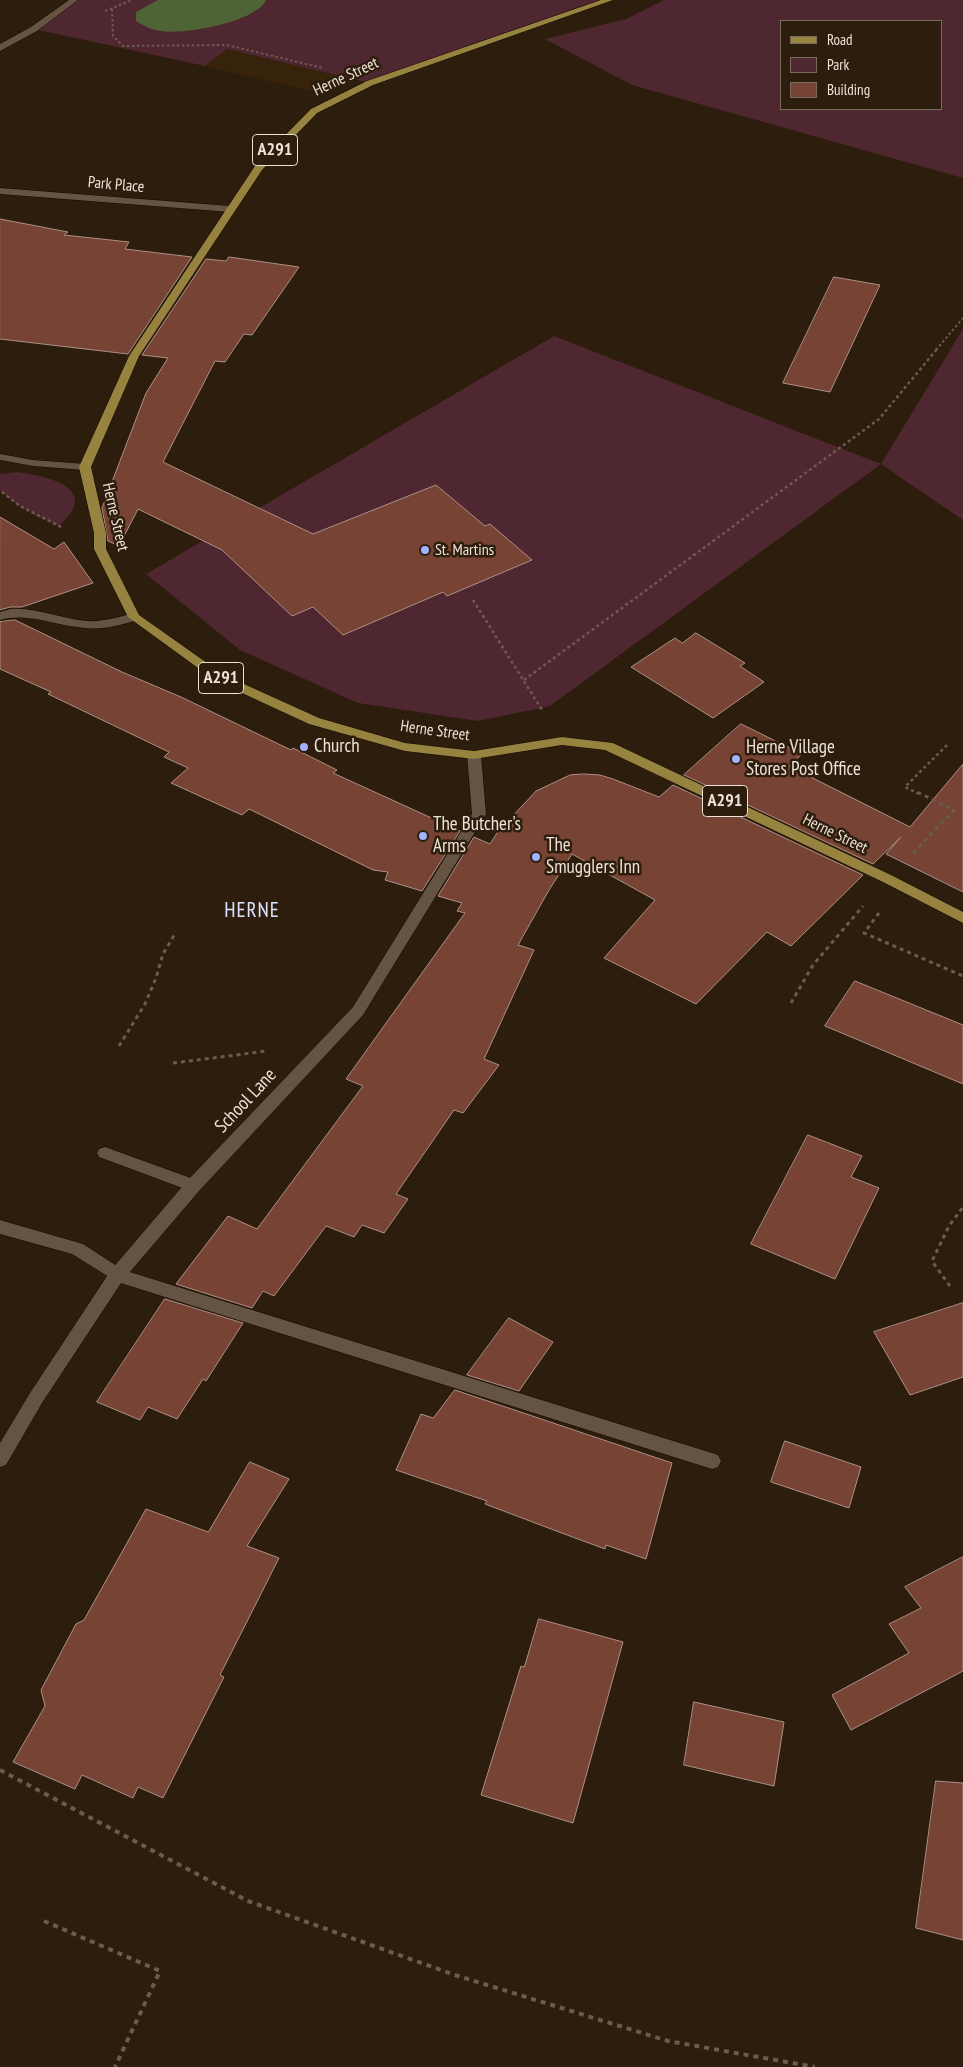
<!DOCTYPE html>
<html>
<head>
<meta charset="utf-8">
<style>
	body { margin:0 }
	#map { position:relative; width:963px; height:2067px; overflow:hidden; background:#2d1d0c; font-family:"PT Sans Narrow",sans-serif }
	canvas { display:block }
	.legend { position:absolute; left:780px; top:20px; width:162px; height:90px; box-sizing:border-box; background:#2d1d0c; border:1px solid #7a6c5e; margin:0; padding:6px 9px; list-style:none; font-size:15px; color:#eee3d9 }
	.legend li { display:flex; align-items:center; gap:10px; height:25px }
	.legend b { width:25px; border:1px solid #7a6c5e }
</style>
</head>
<body>
<div id="map">
<canvas width="963" height="2067"></canvas>
<ul class="legend">
<li><b style="height:6px;background:#968340"></b>Road</li>
<li><b style="height:14px;background:#4f2730"></b>Park</li>
<li><b style="height:14px;background:#764334"></b>Building</li>
</ul>
</div>
<script>
const ctx = document.querySelector('canvas').getContext('2d');
ctx.lineJoin = 'round';
function paint(path, color) { ctx.fillStyle = color; ctx.fill(path, 'evenodd'); }
function trace(path, color, width, dash) { ctx.strokeStyle = color; ctx.lineWidth = width; ctx.lineCap = dash ? 'butt' : 'round'; ctx.setLineDash(dash || []); ctx.stroke(path); }
function write(font, color, halo, rows, align = 'center') {
  ctx.font = font + ' "PT Sans Narrow",sans-serif'; ctx.lineWidth = 5; ctx.setLineDash([]); ctx.textBaseline = 'middle'; ctx.strokeStyle = halo; ctx.fillStyle = color; for (const [text, x, y, turn = 0] of rows) {
    ctx.save(); ctx.translate(x, y); ctx.rotate((+turn || 0) * Math.PI / 180); ctx.textAlign = isNaN(turn) ? turn : align; if (halo) ctx.strokeText(text, 0, 0); ctx.fillText(text, 0, 0); ctx.restore();
  }
}
paint(new Path2D(`
	M 227,49 L 355,79 L 327,95 L 205,66 Z`), '#37230b');
paint(new Path2D(`
	M 74,0 L 609,0 L 370,83 L 227,49 L 205,66 L 34,29 Z
	M 664,0 L 963,0 L 963,178 L 632,85 L 545,39 L 626,19 ZM 782,21 L 942,21 L 942,109 L 782,109 Z
	M 963,329 L 963,520 L 881,464 L 550,706 L 478,721 L 358,703 L 240,650 L 146,574 L 554,336 L 881,464 Z
	M 17,472 C 47,476 103,488 59,526 C 38,517 16,507 0,490 L 0,474 Z`), '#4f2730');
paint(new Path2D(`
	M 158,0 L 266,0 C 257,22 183,35 161,31 C 152,30 144,26 136,21 L 136,12 Z`), '#4f6435');
const building = new Path2D(`
	M 0,219 L 68,232 L 64,235 L 129,242 L 125,249 L 192,257 L 128,354 L 0,339 Z
	M 229,257 L 299,267 L 252,335 L 244,334 L 225,362 L 215,361 L 163,462 L 313,534 L 436,485 L 485,526 L 490,524 L 532,560 L 447,596 L 443,592 L 343,635 L 313,607 L 292,616 L 222,550 L 138,509 L 119,546 L 108,541 L 102,508 L 146,393 L 168,358 L 142,355 L 206,259 L 226,261 Z
	M 834,277 L 880,285 L 830,392 L 783,383 Z
	M 0,517 L 54,549 L 64,542 L 93,583 L 22,607 L 10,607 L 0,610 Z
	M 15,620 L 122,672 L 181,697 L 291,750 L 293,748 L 337,770 L 333,773 L 460,831 L 422,891 L 385,880 L 388,872 L 373,870 L 249,809 L 242,815 L 171,783 L 188,768 L 164,757 L 169,752 L 48,694 L 51,692 L 0,669 L 0,622 Z
	M 696,633 L 745,663 L 740,666 L 764,682 L 713,718 L 631,667 L 675,638 L 682,643 Z
	M 741,724 L 802,754 L 789,766 L 910,827 L 963,764 L 963,892 L 886,854 L 901,837 L 873,864 L 684,775 Z
	M 584,774 L 600,775 L 613,779 L 659,797 L 673,785 L 863,875 L 791,946 L 767,932 L 696,1004 L 604,958 L 655,900 L 572,854 L 549,890 L 518,945 L 534,950 L 484,1059 L 499,1065 L 463,1113 L 454,1110 L 396,1194 L 408,1199 L 384,1233 L 362,1225 L 354,1237 L 326,1226 L 274,1296 L 263,1291 L 252,1308 L 176,1284 L 228,1216 L 257,1229 L 363,1086 L 346,1079 L 465,913 L 457,911 L 462,903 L 438,896 L 474,837 L 490,844 L 497,833 L 536,791 L 570,775 Z
	M 855,981 L 963,1025 L 963,1084 L 825,1026 Z
	M 808,1135 L 862,1156 L 851,1177 L 879,1188 L 835,1279 L 751,1244 Z
	M 165,1299 L 243,1323 L 206,1381 L 203,1379 L 177,1419 L 148,1407 L 140,1420 L 97,1402 Z
	M 963,1303 L 963,1377 L 910,1395 L 874,1332 Z
	M 509,1318 L 553,1342 L 519,1391 L 467,1375 Z
	M 455,1390 L 672,1463 L 646,1559 L 606,1545 L 605,1549 L 559,1532 L 485,1504 L 487,1501 L 396,1470 L 421,1414 L 433,1418 Z
	M 785,1441 L 861,1467 L 849,1508 L 771,1482 Z
	M 250,1462 L 289,1479 L 247,1546 L 279,1558 L 220,1675 L 224,1677 L 163,1798 L 138,1787 L 133,1798 L 82,1775 L 75,1789 L 13,1762 L 45,1706 L 41,1690 L 76,1624 L 84,1620 L 146,1509 L 208,1532 Z
	M 963,1557 L 963,1671 L 851,1730 L 832,1695 L 909,1653 L 889,1624 L 921,1608 L 905,1587 Z
	M 539,1619 L 623,1642 L 573,1823 L 481,1795 L 521,1666 L 524,1667 Z
	M 694,1702 L 784,1722 L 774,1786 L 684,1765 Z
	M 936,1781 L 963,1783 L 963,1940 L 916,1928 Z`);
paint(building, '#764334');
trace(building, '#ad9087', 1);
const lane = new Path2D(`
	M 105,1147 L 199,1181 L 201,1186 L 199,1191 L 193,1192 L 99,1157 L 97,1153 L 99,1149 Z
	M 117,1268 L 712,1453 L 718,1455 L 721,1461 L 718,1467 L 712,1469 L 111,1280 L 109,1275 L 111,1270 Z`);
const street = new Path2D(`
	M 69,0 L 78,0 L 37,31 L 0,51 L 0,44 L 31,27 Z
	M 0,188 L 230,206 L 235,209 L 230,212 L 0,194 Z
	M 0,454 L 33,460 L 85,464 L 91,467 L 85,470 L 33,466 L 0,460 Z
	M 10,609 C 37,607 61,619 87,621 C 103,622 119,617 134,613 L 140,617 L 138,620 C 121,625 103,630 85,628 C 55,626 30,612 0,620 L 0,612 Z
	M 0,1220 L 83,1244 L 123,1270 L 125,1275 L 123,1280 L 117,1282 L 72,1254 L 0,1234 Z`);
const secondary = new Path2D(`
	M 474,751 L 479,752 L 481,755 L 486,814 L 363,1015 L 199,1191 L 123,1280 L 42,1403 L 6,1465 L 0,1467 L 0,1443 L 30,1393 L 111,1270 L 187,1181 L 353,1007 L 472,814 L 467,755 L 469,752 Z`);
const primary = new Path2D(`
	M 601,0 L 613,0 L 373,85 L 317,113 L 262,170 L 139,356 L 91,467 L 106,533 L 106,549 L 139,615 L 224,675 L 319,718 L 405,743 L 474,751 L 562,737 L 613,743 L 893,876 L 963,912 L 963,923 L 883,882 L 605,750 L 562,745 L 474,759 L 405,751 L 309,724 L 216,681 L 128,617 L 94,549 L 94,533 L 79,467 L 129,356 L 255,166 L 311,109 L 367,81 Z`);
trace(lane, '#140700', 1);
trace(street, '#140700', 1);
trace(secondary, '#140700', 1);
trace(primary, '#140700', 1);
trace(new Path2D(`
	M 112,9 L 113,36 L 123,46 L 227,45 L 323,68
	M 105,11 L 132,0
	M 936,350 L 963,318`), '#6b5c4e', 2, [2.5, 2.5]);
trace(new Path2D(`
	M 2,492 L 20,506 L 61,527
	M 473,600 L 542,710
	M 524,680 L 879,419 L 937,349
	M 919,794 L 905,787 L 947,745`), '#6b5c4e', 2.5, [3, 3]);
trace(new Path2D(`
	M 913,853 L 954,810 L 917,792
	M 879,913 L 864,933 L 963,976
	M 791,1003 L 813,965 L 863,906
	M 119,1046 L 145,1004 L 156,978 L 163,954 L 176,932
	M 173,1063 L 267,1051
	M 950,1286 L 932,1261 L 949,1226 L 963,1207`), '#6b5c4e', 3, [4, 4]);
trace(new Path2D(`
	M 0,1770 L 248,1901 L 455,1975 L 668,2041 L 815,2067
	M 44,1921 L 160,1971 L 115,2067`), '#6b5c4e', 4, [5, 5]);
paint(lane, '#665442');
paint(street, '#665442');
paint(secondary, '#665442');
paint(primary, '#968340');
for (const [x, y, r, color] of [
	[425,550,5,"#a3b2fd"],
	[304,747,5,"#a3b2fd"],
	[736,759,5,"#a3b2fd"],
	[423,836,5,"#a3b2fd"],
	[536,857,5,"#a3b2fd"]
]) { const dot = new Path2D(); dot.arc(x, y, r, 0, 2 * Math.PI); ctx.fillStyle = color; ctx.fill(dot); trace(dot, '#2d1d0c', 2); }
write('16px', '#eee3d9', '#2d1d0c', [
	["Herne Street",346,77,-25],
	["Park Place",116,185,5],
	["Herne Street",115,517,77],
	["Herne Street",435,731,8],
	["Herne Street",835,834,26]
]);
write('16px', '#eee3d9', '#2d1d0c', [
	["St. Martins",435,550]
], 'left');
for (const [x, y, w] of [
	[275,150,45],
	[221,678,45],
	[725,801,45]
]) { const box = new Path2D(); box.roundRect(x - w / 2, y - 15.5, w, 31, 4); ctx.fillStyle = '#2d1d0c'; ctx.fill(box); trace(box, '#eee3d9', 1); }
write('bold 18px', '#eee3d9', null, [
	["A291",275,150],
	["A291",221,678],
	["A291",725,801]
]);
write('19px', '#eee3d9', '#2d1d0c', [
	["Church",314,747],
	["Herne Village",746,748],
	["Stores Post Office",746,770],
	["The Butcher's",433,825],
	["Arms",433,847],
	["The",546,846],
	["Smugglers Inn",546,868]
], 'left');
write('19px', '#eee3d9', '#2d1d0c', [
	["School Lane",246,1101,-47]
]);
ctx.letterSpacing = '1px';
write('21px', '#dbe2fe', '#2d1d0c', [
	["HERNE",252,911]
]);
ctx.letterSpacing = '0px';
</script>
</body>
</html>
